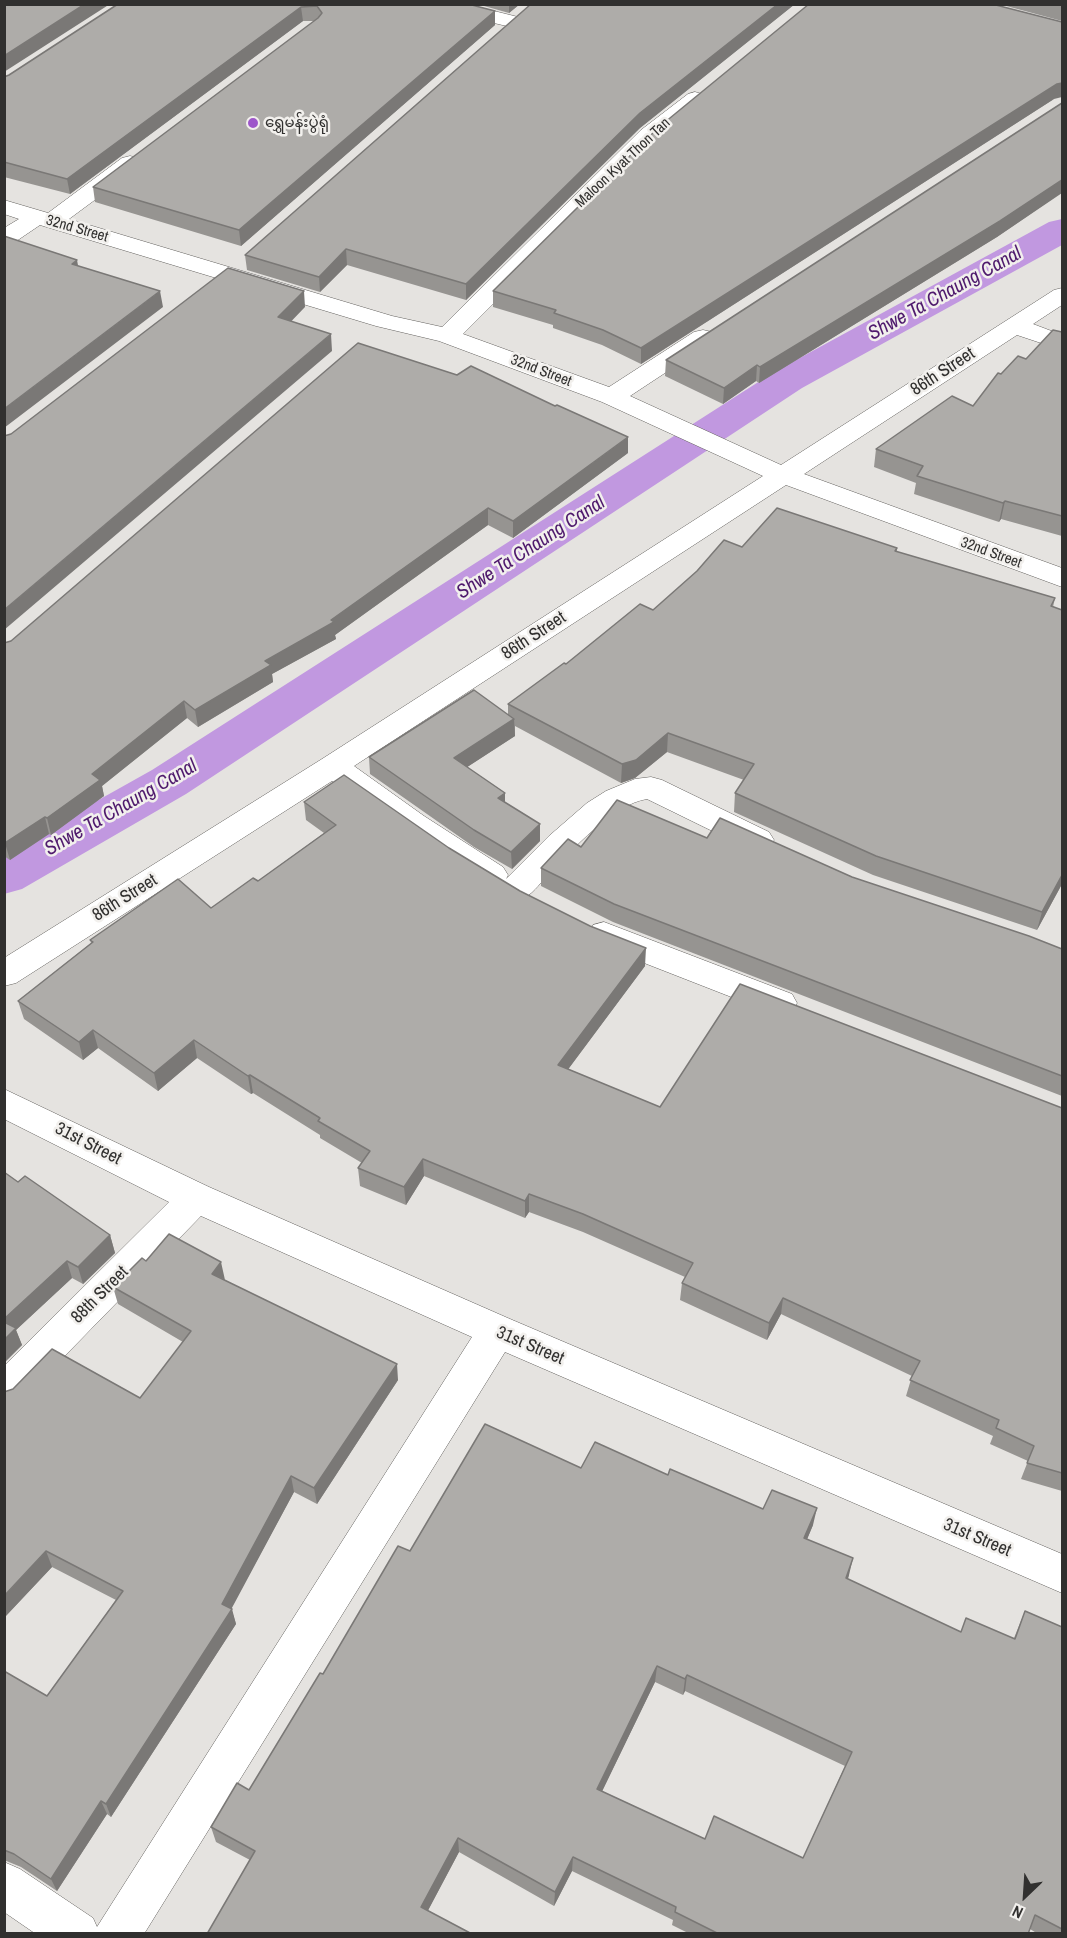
<!DOCTYPE html>
<html>
<head>
<meta charset="utf-8">
<style>
	body { margin:0 }
	#map { position:relative; width:1067px; height:1938px; overflow:hidden; background:#e5e3e0; font-family:"Archivo Narrow",sans-serif }
	canvas { display:block }
	.frame { position:absolute; inset:0; border:6px solid #31302f; pointer-events:none }
	.north { position:absolute; left:995px; top:1866px; width:60px; height:60px; -webkit-text-stroke:4px #f2f0ed; paint-order:stroke; rotate:205deg; font-size:16px; font-weight:700; line-height:24px; text-align:center; color:#31302f }
	.north::after { content:''; display:block; margin:auto; width:21px; height:27px; background:#31302f; clip-path:polygon(50% 0,100% 100%,50% 72%,0 100%) }
</style>
</head>
<body>
<div id="map">
<canvas width="1067" height="1938"></canvas>
<div class="frame"></div>
<div class="north">N</div>
</div>
<script>
const ctx = document.querySelector('canvas').getContext('2d');
ctx.lineJoin = 'round';
function paint(path, color) { ctx.fillStyle = color; ctx.fill(path, 'evenodd'); }
function trace(path, color, width, dash) { ctx.strokeStyle = color; ctx.lineWidth = width; ctx.lineCap = dash ? 'butt' : 'round'; ctx.setLineDash(dash || []); ctx.stroke(path); }
function write(font, color, halo, rows, align = 'center') {
  ctx.font = font + ' "Archivo Narrow","Noto Sans Myanmar",sans-serif'; ctx.lineWidth = 5; ctx.setLineDash([]); ctx.textBaseline = 'middle'; ctx.strokeStyle = halo; ctx.fillStyle = color; for (const [text, x, y, turn = 0] of rows) {
    ctx.save(); ctx.translate(x, y); ctx.rotate((+turn || 0) * Math.PI / 180); ctx.textAlign = isNaN(turn) ? turn : align; if (halo) ctx.strokeText(text, 0, 0); ctx.fillText(text, 0, 0); ctx.restore();
  }
}
paint(new Path2D(`
	M 1062,219 L 1062,245 L 802,388 L 186,794 L 22,889 L 4,894 L 4,853 L 152,770 L 774,372 L 1049,222 Z`), '#c198e0');
const minor = new Path2D(`
	M 428,4 L 466,4 L 522,18 L 525,22 L 522,26 L 515,28 L 431,8 Z
	M 695,92 L 702,94 L 706,98 L 702,102 L 657,140 L 463,334 L 609,387 L 694,332 L 703,330 L 712,332 L 715,337 L 712,342 L 630,396 L 781,465 L 1054,290 L 1062,288 L 1062,305 L 1033,324 L 1062,335 L 1062,350 L 1017,335 L 804,474 L 1062,568 L 1062,587 L 786,485 L 354,766 L 424,816 L 503,867 L 508,875 L 506,879 L 549,836 L 587,803 L 606,791 L 635,779 L 651,777 L 662,780 L 769,832 L 774,840 L 769,848 L 758,851 L 747,848 L 647,799 C 613,804 572,850 549,874 C 542,881 534,892 526,897 C 518,902 511,900 504,897 L 499,889 L 502,883 L 492,887 L 481,883 L 402,832 L 332,781 L 16,983 L 4,986 L 4,958 L 322,759 L 763,476 L 602,402 L 439,341 L 376,326 L 40,225 L 12,244 L 4,246 L 4,228 L 19,219 L 4,214 L 4,200 L 48,213 L 122,158 L 130,156 L 138,158 L 141,163 L 138,168 L 69,219 L 392,316 L 442,327 L 641,130 L 688,94 Z
	M 604,922 L 792,994 L 797,1003 L 792,1012 L 780,1016 L 593,943 L 588,934 L 593,925 Z
	M 4,1089 L 209,1187 L 510,1319 L 1062,1554 L 1062,1593 L 505,1352 L 144,1934 L 36,1934 L 4,1912 L 4,1862 L 20,1869 L 93,1918 L 97,1927 L 472,1337 L 201,1216 L 18,1404 L 4,1409 L 4,1366 L 169,1202 L 4,1119 Z`);
trace(minor, '#64625f', 1);
paint(minor, '#fff');
paint(new Path2D(`
	M 118,4 L 468,4 L 495,11 L 495,25 L 241,246 L 95,202 L 93,187 L 315,21 L 303,21 L 70,194 L 4,177 L 4,77 L 9,75 Z
	M 477,4 L 520,4 L 509,13 Z
	M 531,4 L 795,4 L 640,128 L 466,300 L 347,265 L 320,292 L 247,270 L 245,255 Z
	M 999,4 L 1062,4 L 1062,21 Z
	M 1054,99 L 641,364 L 602,345 L 553,328 L 553,325 L 493,307 L 493,291 Z
	M 1055,197 L 997,237 L 759,383 L 756,381 L 723,404 L 665,376 L 666,360 Z
	M 1062,332 L 1062,536 L 1001,519 L 999,522 L 914,494 L 916,483 L 874,467 L 876,449 L 973,406 L 1001,374 L 1026,359 Z
	M 628,453 L 513,538 L 488,525 L 335,635 L 336,639 L 272,674 L 273,682 L 198,727 L 187,718 L 102,786 L 104,796 L 51,835 L 49,834 L 10,860 L 4,856 L 4,643 Z
	M 742,547 L 897,548 L 897,552 L 1055,598 L 1053,607 L 1062,884 L 1037,930 L 873,875 L 734,812 L 735,793 L 744,780 L 667,752 L 635,778 L 621,783 L 515,726 L 515,736 L 467,767 L 505,793 L 505,802 L 540,841 L 512,869 L 474,847 L 370,774 L 369,757 L 508,714 L 508,704 L 566,664 L 653,610 Z
	M 304,802 L 449,848 L 645,966 L 568,1069 L 660,1107 L 1062,1108 L 1062,1491 L 1021,1479 L 1028,1461 L 990,1444 L 993,1436 L 906,1396 L 912,1376 L 781,1314 L 767,1340 L 680,1300 L 682,1283 L 685,1277 L 583,1232 L 529,1212 L 525,1218 L 424,1176 L 406,1205 L 360,1186 L 358,1168 L 362,1163 L 320,1138 L 320,1135 L 253,1093 L 251,1094 L 197,1058 L 158,1091 L 98,1048 L 83,1060 L 24,1019 L 18,1001 L 91,943 L 90,940 L 211,908 L 258,881 L 324,833 L 306,820 Z
	M 707,838 L 852,877 L 1062,949 L 1062,1096 L 613,922 L 541,886 L 541,868 L 581,847 Z
	M 18,1182 L 110,1235 L 115,1253 L 83,1284 L 72,1278 L 16,1330 L 22,1345 L 4,1363 Z
	M 146,1261 L 225,1280 L 398,1380 L 317,1504 L 294,1492 L 231,1608 L 236,1624 L 111,1817 L 107,1814 L 57,1891 L 21,1867 L 4,1860 L 4,1671 L 47,1696 L 116,1600 L 52,1567 L 4,1618 L 140,1398 L 183,1342 L 118,1304 L 113,1287 Z
	M 581,1468 L 668,1475 L 763,1509 L 813,1525 L 807,1539 L 849,1575 L 848,1579 L 961,1632 L 1014,1638 L 1025,1611 L 1062,1627 L 1062,1934 L 1038,1934 L 1030,1929 L 1028,1934 L 690,1934 L 672,1925 L 673,1920 L 572,1871 L 554,1906 L 459,1852 L 428,1910 L 250,1860 L 216,1842 L 211,1827 L 249,1790 L 323,1674 L 410,1551 ZM 655,1682 L 683,1695 L 685,1691 L 845,1766 L 803,1858 L 705,1839 L 602,1791 Z`), '#969491');
paint(new Path2D(`
	M 85,4 L 110,4 L 4,72 L 4,56 Z
	M 509,4 L 520,4 L 509,13 Z
	M 778,4 L 795,4 L 640,128 L 466,300 L 466,284 L 640,113 Z
	M 301,7 L 303,21 L 70,194 L 67,179 Z
	M 495,11 L 495,25 L 241,246 L 239,230 Z
	M 1062,83 L 1062,97 L 1054,99 L 641,364 L 641,348 L 1057,84 Z
	M 1062,180 L 1062,193 L 997,237 L 759,383 L 760,367 Z
	M 346,249 L 347,265 L 320,292 L 319,277 Z
	M 77,260 L 80,276 L 72,264 Z
	M 160,291 L 163,307 L 4,428 L 4,409 Z
	M 304,291 L 305,307 L 280,333 L 278,317 Z
	M 331,334 L 332,351 L 4,630 L 4,610 Z
	M 757,365 L 756,381 L 723,404 L 724,388 Z
	M 628,437 L 628,453 L 513,538 L 513,521 Z
	M 1005,501 L 1001,519 L 999,522 L 1003,503 Z
	M 488,508 L 488,525 L 335,635 L 336,639 L 272,674 L 273,682 L 198,727 L 195,710 L 265,661 L 331,620 Z
	M 184,701 L 187,718 L 102,786 L 104,796 L 51,835 L 47,818 L 92,774 Z
	M 514,719 L 515,736 L 455,775 L 454,758 Z
	M 668,733 L 667,752 L 635,778 L 621,783 L 622,764 Z
	M 505,793 L 505,810 L 498,798 Z
	M 45,817 L 49,834 L 10,860 L 5,843 Z
	M 540,824 L 540,841 L 512,869 L 511,852 Z
	M 1062,875 L 1062,884 L 1037,930 L 1042,912 Z
	M 646,948 L 645,966 L 558,1083 L 558,1065 Z
	M 93,1030 L 98,1048 L 83,1060 L 79,1042 Z
	M 194,1040 L 197,1058 L 158,1091 L 154,1073 Z
	M 250,1075 L 253,1093 L 251,1094 L 248,1076 Z
	M 423,1159 L 424,1176 L 406,1205 L 404,1187 Z
	M 529,1194 L 529,1212 L 525,1218 L 525,1201 Z
	M 110,1235 L 115,1253 L 83,1284 L 78,1267 Z
	M 67,1261 L 72,1278 L 16,1330 L 22,1345 L 4,1363 L 4,1319 Z
	M 221,1262 L 225,1280 L 212,1274 Z
	M 783,1298 L 781,1314 L 767,1340 L 769,1323 Z
	M 397,1364 L 398,1380 L 317,1504 L 314,1488 Z
	M 291,1476 L 294,1492 L 226,1619 L 222,1604 Z
	M 817,1508 L 813,1525 L 801,1554 L 804,1538 Z
	M 46,1551 L 52,1567 L 4,1618 L 4,1596 Z
	M 853,1558 L 849,1575 L 842,1595 L 846,1578 Z
	M 232,1609 L 236,1624 L 111,1817 L 106,1804 Z
	M 657,1666 L 655,1682 L 596,1804 L 597,1789 Z
	M 687,1675 L 685,1691 L 683,1695 L 685,1679 Z
	M 101,1801 L 107,1814 L 57,1891 L 51,1879 Z
	M 458,1838 L 459,1852 L 423,1920 L 421,1907 Z
	M 573,1857 L 572,1871 L 554,1906 L 555,1892 Z`), '#7a7876');
const building = new Path2D(`
	M 4,4 L 85,4 L 4,56 Z
	M 118,4 L 468,4 L 495,11 L 239,230 L 93,187 L 318,18 L 322,13 L 317,6 L 301,7 L 67,179 L 4,162 L 4,77 L 9,75 Z
	M 531,4 L 778,4 L 640,113 L 466,284 L 346,249 L 319,277 L 245,255 Z
	M 809,4 L 992,4 L 1062,22 L 1062,83 L 1057,84 L 641,348 L 603,330 L 554,313 L 556,310 L 493,291 L 659,127 Z
	M 1062,103 L 1062,180 L 1000,221 L 760,367 L 757,365 L 724,388 L 666,360 Z
	M 4,236 L 77,260 L 72,264 L 160,291 L 4,409 Z
	M 228,268 L 304,291 L 278,317 L 331,334 L 4,610 L 4,436 L 11,434 Z
	M 1053,330 L 1062,332 L 1062,516 L 1005,501 L 1003,503 L 917,476 L 923,466 L 876,449 L 952,396 L 973,406 L 998,373 L 1001,374 L 1018,356 L 1026,359 Z
	M 358,343 L 457,375 L 471,366 L 555,406 L 557,405 L 628,437 L 513,521 L 488,508 L 331,620 L 334,622 L 265,661 L 271,665 L 195,710 L 184,701 L 92,774 L 100,780 L 47,818 L 45,817 L 5,843 L 4,643 L 11,641 Z
	M 777,508 L 897,548 L 895,551 L 1055,598 L 1051,606 L 1062,610 L 1062,875 L 1042,912 L 876,856 L 735,793 L 754,764 L 668,733 L 636,760 L 622,764 L 508,704 L 564,663 L 566,664 L 640,604 L 653,610 L 697,571 L 724,540 L 742,547 Z
	M 474,690 L 514,719 L 454,758 L 505,793 L 498,798 L 540,824 L 511,852 L 474,830 L 369,757 Z
	M 344,775 L 449,848 L 520,891 L 590,926 L 646,948 L 558,1065 L 660,1107 L 740,984 L 1062,1108 L 1062,1473 L 1027,1463 L 1034,1446 L 996,1428 L 999,1420 L 910,1380 L 920,1361 L 783,1298 L 769,1323 L 682,1283 L 693,1263 L 583,1214 L 529,1194 L 525,1201 L 423,1159 L 404,1187 L 358,1168 L 370,1151 L 318,1121 L 320,1118 L 250,1075 L 248,1076 L 194,1040 L 154,1073 L 93,1030 L 79,1042 L 18,1001 L 93,942 L 90,940 L 178,879 L 211,908 L 253,878 L 258,881 L 336,825 L 304,802 Z
	M 617,800 L 707,838 L 720,818 L 852,877 L 1029,936 L 1062,949 L 1062,1076 L 614,904 L 541,868 L 568,839 L 581,847 Z
	M 4,1172 L 18,1182 L 25,1176 L 110,1235 L 78,1267 L 67,1261 L 4,1319 Z
	M 169,1234 L 221,1262 L 212,1274 L 397,1364 L 314,1488 L 291,1476 L 222,1604 L 232,1609 L 106,1804 L 101,1801 L 51,1879 L 14,1854 L 4,1850 L 4,1671 L 47,1696 L 123,1591 L 46,1551 L 4,1596 L 4,1392 L 13,1389 L 52,1349 L 140,1398 L 191,1331 L 113,1287 L 142,1258 L 146,1261 Z
	M 4,1322 L 16,1328 L 4,1340 Z
	M 485,1424 L 581,1468 L 595,1442 L 668,1475 L 670,1469 L 763,1509 L 772,1490 L 817,1508 L 804,1538 L 853,1558 L 846,1578 L 961,1632 L 966,1618 L 1015,1639 L 1025,1611 L 1062,1627 L 1062,1929 L 1035,1915 L 1028,1934 L 719,1934 L 675,1912 L 676,1907 L 573,1857 L 555,1892 L 458,1838 L 421,1907 L 472,1934 L 207,1934 L 255,1851 L 211,1827 L 237,1783 L 249,1790 L 320,1673 L 323,1674 L 398,1546 L 410,1551 ZM 657,1666 L 685,1679 L 687,1675 L 852,1752 L 803,1858 L 714,1816 L 705,1839 L 597,1789 Z`);
paint(building, '#aeaca9');
trace(building, '#7a7876', 1.5);
for (const [x, y, r, color] of [
	[253,123,6,"#9d56ca"]
]) { const dot = new Path2D(); dot.arc(x, y, r, 0, 2 * Math.PI); ctx.fillStyle = color; ctx.fill(dot); trace(dot, '#f2f0ed', 2); }
write('15px', '#31302f', '#f2f0ed', [
	["ရွှေမန်းပွဲရုံ",265,123]
], 'left');
write('15px', '#31302f', '#f2f0ed', [
	["Maloon Kyat Thon Tan",623,163,-43],
	["32nd Street",77,229,16],
	["32nd Street",541,371,21],
	["32nd Street",991,553,20]
]);
write('18px', '#31302f', '#f2f0ed', [
	["86th Street",943,372,-33],
	["86th Street",534,636,-33],
	["86th Street",125,898,-32],
	["31st Street",88,1144,27],
	["88th Street",100,1295,-45],
	["31st Street",530,1346,23],
	["31st Street",977,1538,23]
]);
write('italic 20px', '#4f1a6d', '#f2f0ed', [
	["Shwe Ta Chaung Canal",945,294,-29],
	["Shwe Ta Chaung Canal",531,548,-33],
	["Shwe Ta Chaung Canal",121,808,-30]
]);
</script>
</body>
</html>
